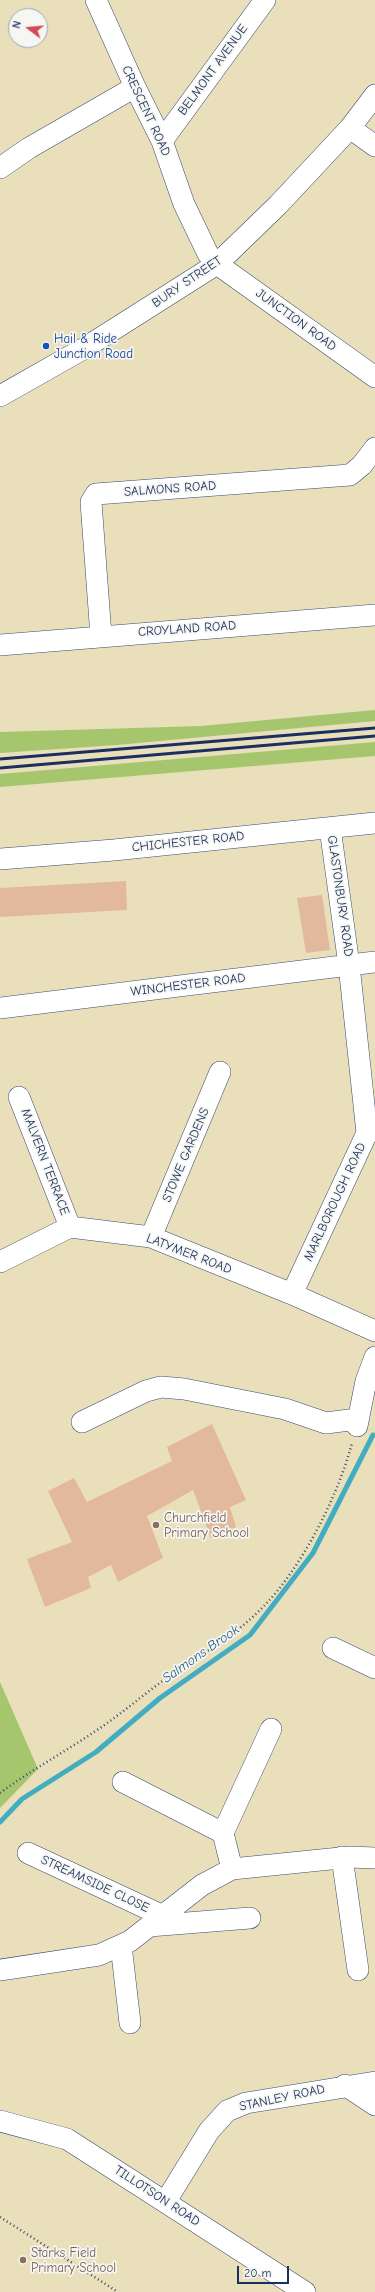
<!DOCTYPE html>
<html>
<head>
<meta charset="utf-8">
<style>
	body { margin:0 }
	#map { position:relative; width:375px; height:2292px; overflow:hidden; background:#e9dfbb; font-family:"Comic Neue",sans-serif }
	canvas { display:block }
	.north { position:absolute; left:8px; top:8px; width:40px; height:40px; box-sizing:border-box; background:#f6f6f2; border:1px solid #9ea6b7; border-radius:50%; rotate:286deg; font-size:11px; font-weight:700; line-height:16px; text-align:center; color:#1b2f5e }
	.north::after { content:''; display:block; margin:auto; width:14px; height:18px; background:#d1495b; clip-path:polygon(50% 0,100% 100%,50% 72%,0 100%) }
	.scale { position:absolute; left:237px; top:2266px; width:52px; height:18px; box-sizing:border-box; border:2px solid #1b2f5e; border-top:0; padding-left:5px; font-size:12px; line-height:14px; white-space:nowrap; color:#1b2f5e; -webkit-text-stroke:3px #f6f6f2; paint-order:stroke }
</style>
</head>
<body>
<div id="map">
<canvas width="375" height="2292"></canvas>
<div class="north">N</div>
<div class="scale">20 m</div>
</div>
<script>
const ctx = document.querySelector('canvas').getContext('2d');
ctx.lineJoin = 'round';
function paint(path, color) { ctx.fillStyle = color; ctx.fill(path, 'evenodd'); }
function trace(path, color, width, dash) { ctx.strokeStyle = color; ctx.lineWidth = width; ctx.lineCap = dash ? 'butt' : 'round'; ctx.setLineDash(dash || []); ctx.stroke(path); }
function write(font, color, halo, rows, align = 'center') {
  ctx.font = font + ' "Comic Neue",sans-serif'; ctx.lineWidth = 3.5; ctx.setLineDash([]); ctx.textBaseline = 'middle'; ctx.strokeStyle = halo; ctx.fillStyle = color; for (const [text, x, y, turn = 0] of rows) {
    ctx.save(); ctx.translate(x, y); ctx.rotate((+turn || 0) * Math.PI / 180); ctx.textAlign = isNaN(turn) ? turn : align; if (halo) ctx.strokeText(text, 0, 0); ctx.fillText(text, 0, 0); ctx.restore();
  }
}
paint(new Path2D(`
	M 375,710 L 375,721 L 117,745 L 0,753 L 0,732 L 201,726 Z
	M 375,742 L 375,756 L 0,787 L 0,774 Z
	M 0,1682 L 38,1769 L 0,1808 Z`), '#a6c66d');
trace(new Path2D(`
	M 0,1822 L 22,1799 L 96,1752 L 160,1698 L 250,1635 L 313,1553 L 373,1435`), '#42acc1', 5);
paint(new Path2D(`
	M 126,881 L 127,910 L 0,917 L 0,888 Z
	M 322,895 L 330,950 L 306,953 L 297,898 Z
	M 212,1424 L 246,1500 L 230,1507 L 236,1527 L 211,1538 L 193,1490 L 147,1516 L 163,1558 L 118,1582 L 111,1565 L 88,1577 L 91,1588 L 45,1607 L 27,1559 L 72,1542 L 48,1491 L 74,1478 L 87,1502 L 172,1461 L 167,1447 Z`), '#e2b99d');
const minor = new Path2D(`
	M 96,0 L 135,87 L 162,141 L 184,204 L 208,254 L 217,264 L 375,377
	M 350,128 L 375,146
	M 162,141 L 265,0
	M 0,168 L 29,148 L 135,87
	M 0,396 L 83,349 L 217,264 L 278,205 L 350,128 L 375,95
	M 101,636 L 91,502 L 96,494 L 350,475 L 362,465 L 375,448
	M 0,645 L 375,615
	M 0,859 L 114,850 L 375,823
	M 0,1008 L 375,962
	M 19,1097 L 70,1227
	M 151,1237 L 220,1072
	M 0,1262 L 70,1227 L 151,1237 L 292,1294 L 375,1331
	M 292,1294 L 367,1133 L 349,965 L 330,828
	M 82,1422 L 146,1391 L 161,1387 L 184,1389 L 285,1409 L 326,1423 L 357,1419
	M 357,1426 L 366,1381 L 375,1357
	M 333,1648 L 375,1668
	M 123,1782 L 223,1833
	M 28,1853 L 161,1915
	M 342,1857 L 358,1970
	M 232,1869 L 223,1833 L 271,1729
	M 149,1926 L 250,1918
	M 121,1945 L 130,2023
	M 0,1970 L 99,1955 L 130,1941 L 202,1885 L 232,1869 L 350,1857 L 375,1858
	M 345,2085 L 375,2105
	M 0,2121 L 67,2139 L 305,2292
	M 166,2201 L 209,2131 L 227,2111 L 246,2103 L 375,2082`);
trace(minor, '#3a496c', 22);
trace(new Path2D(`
	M 0,1793 C 30,1771 63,1753 94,1732 C 122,1714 147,1691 174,1673 C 206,1652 237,1634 264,1606 C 302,1567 338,1496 352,1443
	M 0,2217 L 118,2292`), '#3a496c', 2.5, [1, 3]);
trace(minor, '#fff', 21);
trace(new Path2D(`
	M 0,759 L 375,728
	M 0,768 L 375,736`), '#1b2f5e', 3);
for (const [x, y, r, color] of [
	[46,346,4,"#1a4fb4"],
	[156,1525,4,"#8d6e63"],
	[23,2260,4,"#8d6e63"]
]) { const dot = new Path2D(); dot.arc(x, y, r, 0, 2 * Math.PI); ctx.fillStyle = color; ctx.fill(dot); trace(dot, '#f6f6f2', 1.5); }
write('13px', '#1b2f5e', '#f6f6f2', [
	["BELMONT AVENUE",213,70,-54],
	["CRESCENT ROAD",146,111,65],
	["BURY STREET",187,282,-34],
	["JUNCTION ROAD",296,320,36],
	["SALMONS ROAD",170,489,-4],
	["CROYLAND ROAD",187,629,-4],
	["CHICHESTER ROAD",188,842,-6],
	["GLASTONBURY ROAD",340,896,82],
	["WINCHESTER ROAD",188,985,-7],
	["STOWE GARDENS",186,1155,-67],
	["MALVERN TERRACE",45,1162,69],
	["MARLBOROUGH ROAD",335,1202,-65],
	["LATYMER ROAD",189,1254,21],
	["STREAMSIDE CLOSE",95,1884,25],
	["STANLEY ROAD",282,2098,-12],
	["TILLOTSON ROAD",157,2196,33]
]);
write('13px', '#164399', '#f6f6f2', [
	["Hail & Ride",54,339],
	["Junction Road",54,354]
], 'left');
write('13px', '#785e54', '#f6f6f2', [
	["Churchfield",164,1518],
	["Primary School",164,1533],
	["Starks Field",31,2253],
	["Primary School",31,2268]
], 'left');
write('italic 14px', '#295b81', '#f6f6f2', [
	["Salmons Brook",201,1654,-35]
]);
</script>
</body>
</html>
